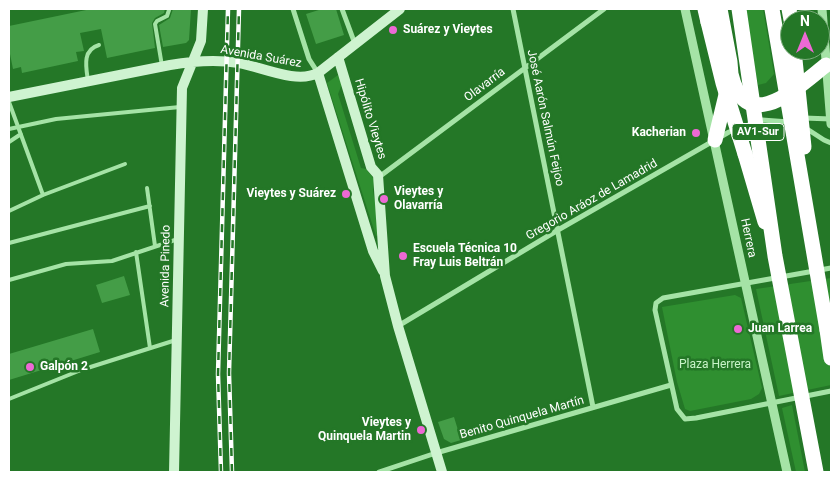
<!DOCTYPE html>
<html>
<head>
<meta charset="utf-8">
<style>
	body { margin:0 }
	#map { position:relative; width:840px; height:481px; overflow:hidden; background:#247727; font-family:Roboto,sans-serif }
	canvas { display:block }
	.frame { position:absolute; inset:0; border:10px solid #fff; pointer-events:none }
	.north { position:absolute; left:780px; top:10px; width:50px; height:50px; box-sizing:border-box; background:#247727; border:1px solid #7cad7d; border-radius:50%; rotate:0deg; font-size:14px; font-weight:700; line-height:20px; text-align:center; color:#fff }
	.north::after { content:''; display:block; margin:auto; width:18px; height:22px; background:#ed69d5; clip-path:polygon(50% 0,100% 100%,50% 72%,0 100%) }
</style>
</head>
<body>
<div id="map">
<canvas width="840" height="481"></canvas>
<div class="frame"></div>
<div class="north">N</div>
</div>
<script>
const ctx = document.querySelector('canvas').getContext('2d');
ctx.lineJoin = 'round';
function paint(path, color) { ctx.fillStyle = color; ctx.fill(path, 'evenodd'); }
function trace(path, color, width, dash) { ctx.strokeStyle = color; ctx.lineWidth = width; ctx.lineCap = dash ? 'butt' : 'round'; ctx.setLineDash(dash || []); ctx.stroke(path); }
function write(font, color, halo, rows, align = 'center') {
  ctx.font = font + ' Roboto,sans-serif'; ctx.lineWidth = 5; ctx.setLineDash([]); ctx.textBaseline = 'middle'; ctx.strokeStyle = halo; ctx.fillStyle = color; for (const [text, x, y, turn = 0] of rows) {
    ctx.save(); ctx.translate(x, y); ctx.rotate((+turn || 0) * Math.PI / 180); ctx.textAlign = isNaN(turn) ? turn : align; if (halo) ctx.strokeText(text, 0, 0); ctx.fillText(text, 0, 0); ctx.restore();
  }
}
paint(new Path2D(`
	M 745,9 L 763,9 L 774,74 L 766,83 L 758,85 Z
	M 338,75 L 342,84 L 338,94 L 361,168 L 366,169 L 374,179 L 373,191 L 380,234 L 376,236 L 327,83 Z
	M 831,278 L 831,385 L 779,396 L 756,289 Z
	M 735,295 L 741,298 L 762,388 L 759,394 L 751,399 L 690,411 L 685,409 L 677,382 L 662,307 Z
	M 792,405 L 805,472 L 796,472 L 782,408 Z`), '#2f8f30');
paint(new Path2D(`
	M 91,9 L 165,9 L 164,13 L 155,18 L 152,23 L 155,48 L 107,58 L 101,29 L 80,33 L 84,51 L 76,52 L 78,61 L 22,73 L 21,67 L 13,69 L 10,54 L 9,55 L 9,26 Z
	M 173,9 L 191,9 L 189,40 L 186,43 L 163,47 L 159,25 L 170,18 Z
	M 322,9 L 336,9 L 344,35 L 316,44 L 306,14 Z
	M 124,276 L 130,295 L 102,303 L 96,285 Z
	M 93,329 L 100,352 L 9,380 L 9,354 Z
	M 454,417 L 461,440 L 451,443 L 444,439 L 438,422 Z`), '#449d47');
trace(new Path2D(`
	M 162,66 L 155,24 L 157,21 L 167,16 L 169,10
	M 88,81 C 86,67 82,50 99,45
	M 9,102 L 43,195
	M 9,129 L 56,119 L 180,107
	M 9,142 L 21,134
	M 147,188 L 155,246
	M 9,211 L 43,195 L 125,164
	M 9,243 L 150,206
	M 136,252 L 150,348
	M 9,280 L 66,264 L 112,261 L 178,239
	M 9,399 L 81,370 L 176,340`), '#a5e3a6', 4);
trace(new Path2D(`
	M 293,9 L 309,59 L 318,73
	M 342,9 L 355,44
	M 513,9 L 593,407
	M 804,118 L 831,119
	M 804,127 L 824,140 L 831,143
	M 379,177 L 604,9
	M 831,268 L 663,298 L 656,303 L 655,310 L 677,409 L 685,419 L 696,418 L 831,391
	M 398,326 L 558,230 L 729,132 L 762,120 L 789,122
	M 379,472 L 436,453 L 671,385`), '#a5e3a6', 5);
trace(new Path2D(`
	M 685,9 L 787,472
	M 822,9 L 831,124`), '#a5e3a6', 9);
trace(new Path2D(`
	M 338,57 L 371,167 L 378,175 L 385,276 L 398,326 L 442,472
	M 318,73 L 373,251 L 383,271
	M 9,97 L 170,65 C 193,61 216,59 239,63 C 262,67 296,84 318,73 L 400,9
	M 174,472 L 182,88 L 201,41 L 203,9`), '#cef3d0', 10);
trace(new Path2D(`
	M 705,9 L 708,22
	M 789,9 L 791,20
	M 731,74 C 746,138 799,86 826,65
	M 715,140 L 731,74 L 730,62 L 720,9
	M 745,154 L 765,222
	M 827,330 L 831,358`), '#fff', 15);
const rail = new Path2D(`
	M 221,472 L 218,374 L 228,9
	M 232,472 L 229,373 L 239,9`);
trace(rail, '#fff', 4.5);
trace(rail, '#247727', 2.5, [8]);
trace(new Path2D(`
	M 739,9 L 775,256 L 816,472
	M 772,9 L 827,330
	M 708,22 L 723,83 L 745,154
	M 794,50 L 804,147`), '#fff', 15);
for (const [x, y, r, color] of [
	[393,30,5,"#ed69d5"],
	[696,133,5,"#ed69d5"],
	[346,194,5,"#ed69d5"],
	[384,199,5,"#ed69d5"],
	[403,256,5,"#ed69d5"],
	[738,329,5,"#ed69d5"],
	[30,367,5,"#ed69d5"],
	[421,430,5,"#ed69d5"]
]) { const dot = new Path2D(); dot.arc(x, y, r, 0, 2 * Math.PI); ctx.fillStyle = color; ctx.fill(dot); trace(dot, '#247727', 2); }
for (const [x, y, w] of [
	[758,132,52]
]) { const box = new Path2D(); box.roundRect(x - w / 2, y - 8.5, w, 17, 4); ctx.fillStyle = '#247727'; ctx.fill(box); trace(box, '#fff', 1); }
write('bold 11px', '#fff', null, [
	["AV1-Sur",758,132]
]);
write('bold 12px', '#fff', '#247727', [
	["Suárez y Vieytes",403,30],
	["Kacherian",686,133,"right"],
	["Vieytes y",394,192],
	["Olavarría",394,206],
	["Vieytes y Suárez",336,194,"right"],
	["Escuela Técnica 10",413,249],
	["Fray Luis Beltrán",413,263],
	["Juan Larrea",748,329],
	["Galpón 2",40,367],
	["Vieytes y",411,423,"right"],
	["Quinquela Martin",411,437,"right"]
], 'left');
write('12px', '#fff', '#247727', [
	["Avenida Suárez",261,57,10],
	["Olavarría",485,85,-37],
	["José Aarón Salmún Feijoo",545,118,78],
	["Hipólito Vieytes",370,119,73],
	["Gregorio Aráoz de Lamadrid",592,200,-30],
	["Herrera",748,238,78],
	["Avenida Pinedo",166,266,-89],
	["Benito Quinquela Martín",522,418,-16]
]);
write('12px', '#c8f3c8', '#247727', [
	["Plaza Herrera",715,365]
]);
</script>
</body>
</html>
